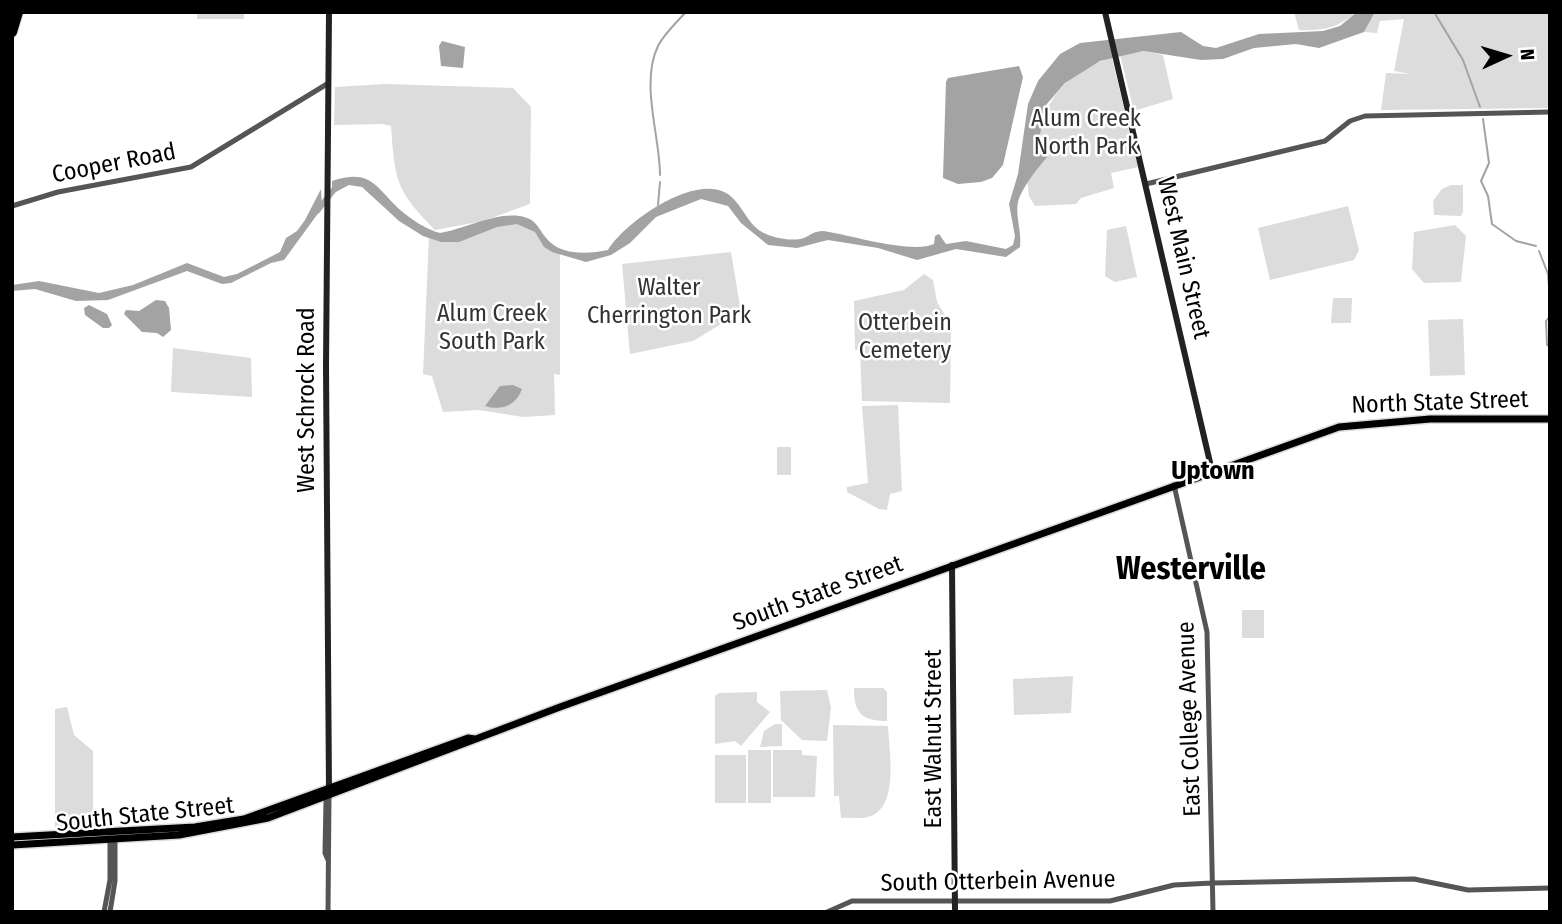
<!DOCTYPE html>
<html>
<head>
<meta charset="utf-8">
<style>
	body { margin:0 }
	#map { position:relative; width:1562px; height:924px; overflow:hidden; background:#fff; font-family:"Fira Sans Condensed",sans-serif }
	canvas { display:block }
	.frame { position:absolute; inset:0; border:14px solid #000; pointer-events:none }
	.north { position:absolute; left:1471px; top:21px; width:70px; height:70px; -webkit-text-stroke:5px #fff; paint-order:stroke; rotate:86deg; font-size:19px; font-weight:700; line-height:28px; text-align:center; color:#000 }
	.north::after { content:''; display:block; margin:auto; width:24px; height:32px; background:#000; clip-path:polygon(50% 0,100% 100%,50% 72%,0 100%) }
</style>
</head>
<body>
<div id="map">
<canvas width="1562" height="924"></canvas>
<div class="frame"></div>
<div class="north">N</div>
</div>
<script>
const ctx = document.querySelector('canvas').getContext('2d');
ctx.lineJoin = 'round';
function paint(path, color) { ctx.fillStyle = color; ctx.fill(path, 'evenodd'); }
function trace(path, color, width, dash) { ctx.strokeStyle = color; ctx.lineWidth = width; ctx.lineCap = dash ? 'butt' : 'round'; ctx.setLineDash(dash || []); ctx.stroke(path); }
function write(font, color, halo, rows, align = 'center') {
  ctx.font = font + ' "Fira Sans Condensed",sans-serif'; ctx.lineWidth = 5; ctx.setLineDash([]); ctx.textBaseline = 'middle'; ctx.strokeStyle = halo; ctx.fillStyle = color; for (const [text, x, y, turn = 0] of rows) {
    ctx.save(); ctx.translate(x, y); ctx.rotate((+turn || 0) * Math.PI / 180); ctx.textAlign = isNaN(turn) ? turn : align; if (halo) ctx.strokeText(text, 0, 0); ctx.fillText(text, 0, 0); ctx.restore();
  }
}
paint(new Path2D(`
	M 197,12 L 244,12 L 244,19 L 197,19 Z
	M 1294,12 L 1357,12 C 1337,28 1324,31 1299,30 Z
	M 1375,12 L 1550,12 L 1550,108 L 1381,110 L 1386,73 L 1411,74 L 1394,71 L 1404,19 L 1380,21 L 1377,33 L 1364,32 Z
	M 1143,51 L 1163,55 L 1173,99 L 1134,111 L 1120,55 Z
	M 1112,58 L 1138,167 L 1111,173 L 1114,188 L 1081,198 L 1076,204 L 1035,206 L 1029,196 L 1026,170 L 1046,153 L 1037,149 C 1039,105 1068,68 1112,58 Z
	M 385,84 L 513,88 L 531,107 L 530,204 L 483,221 L 435,230 C 396,190 395,182 391,126 L 383,124 L 334,125 L 335,87 Z
	M 1451,185 L 1463,185 L 1463,212 L 1461,216 L 1434,215 L 1433,201 L 1442,189 Z
	M 1348,206 L 1359,250 L 1354,260 L 1270,280 L 1258,228 Z
	M 518,220 C 542,229 539,240 560,251 L 560,375 L 554,374 L 555,415 L 523,417 L 479,410 L 443,412 L 432,376 L 423,374 L 429,235 Z
	M 1455,225 L 1466,236 L 1461,282 L 1424,283 L 1412,269 L 1414,232 Z
	M 1126,226 L 1137,277 L 1115,282 L 1105,276 L 1107,230 Z
	M 731,252 L 741,312 L 693,341 L 630,354 L 622,264 Z
	M 924,274 L 933,280 L 937,302 L 951,325 L 950,403 L 862,401 L 860,350 L 855,350 L 854,301 L 904,290 Z
	M 1333,298 L 1352,298 L 1351,323 L 1331,323 Z
	M 1463,319 L 1465,375 L 1430,376 L 1428,320 Z
	M 173,348 L 251,358 L 252,397 L 171,392 Z
	M 898,405 L 902,491 L 890,494 L 887,510 L 879,509 L 847,492 L 847,487 L 868,483 L 862,406 Z
	M 777,447 L 791,447 L 791,475 L 777,475 Z
	M 1242,610 L 1264,610 L 1264,638 L 1242,638 Z
	M 1073,676 L 1071,713 L 1014,715 L 1013,679 Z
	M 854,688 L 883,688 L 887,692 L 887,721 C 862,721 854,713 854,688 Z
	M 827,690 L 831,708 L 827,741 L 802,740 L 781,720 L 780,691 Z
	M 757,692 L 757,702 L 770,712 L 741,746 L 735,741 L 715,744 L 715,696 L 719,693 Z
	M 67,707 L 74,735 L 93,751 L 93,827 L 55,828 L 55,709 Z
	M 775,724 L 782,724 L 782,746 L 760,747 L 764,731 Z
	M 833,725 L 888,726 C 889,749 900,809 868,817 C 860,819 849,817 841,818 L 839,796 L 834,796 Z
	M 748,750 L 771,750 L 771,803 L 748,803 Z
	M 773,750 L 802,750 L 802,755 L 817,756 L 815,797 L 773,797 Z
	M 715,755 L 746,755 L 746,803 L 715,803 Z`), '#dcdcdc');
paint(new Path2D(`
	M 1357,12 L 1375,12 L 1364,32 L 1319,48 L 1296,44 L 1254,48 L 1223,59 L 1201,60 L 1143,51 L 1100,61 L 1065,83 L 1046,105 L 1037,149 L 1048,156 C 1040,165 1022,187 1018,202 C 1015,215 1022,232 1020,247 L 1006,257 L 956,249 L 917,260 L 878,248 L 828,240 L 797,248 L 768,245 L 741,223 L 728,206 L 701,199 L 656,217 L 630,243 L 611,255 L 586,262 L 552,252 L 544,247 L 535,232 L 517,224 L 497,227 L 459,242 L 441,242 L 423,236 L 399,221 L 362,187 L 349,185 L 332,194 L 332,181 C 369,169 374,184 397,207 C 407,217 427,230 440,233 C 465,229 499,210 524,217 C 537,220 539,230 547,239 C 561,256 589,254 608,250 C 624,223 693,174 726,193 C 742,202 746,223 762,232 C 772,238 793,242 804,238 C 813,234 817,229 829,232 C 853,236 913,254 934,244 L 935,236 L 939,234 L 946,244 L 966,241 L 1006,249 L 1013,245 L 1015,236 L 1009,204 L 1018,174 L 1028,104 L 1038,81 L 1060,54 L 1080,43 L 1181,32 L 1203,46 L 1216,48 L 1259,34 L 1323,31 L 1340,26 Z
	M 442,41 L 465,47 L 463,68 L 441,66 L 439,46 Z
	M 1019,66 L 1023,77 L 1003,165 L 992,178 L 981,182 L 958,184 L 943,178 L 946,82 L 948,78 Z
	M 321,189 L 322,208 L 284,260 L 271,263 L 231,283 L 222,284 L 187,271 L 108,300 L 76,301 L 35,289 L 12,291 L 12,285 L 39,281 L 99,293 L 133,285 L 187,263 L 224,277 L 237,274 L 280,252 L 286,238 L 297,231 L 305,220 Z
	M 156,300 L 165,301 L 169,308 L 171,330 L 163,337 L 157,333 L 142,332 L 124,314 L 126,310 L 139,311 Z
	M 89,305 L 107,314 L 112,325 L 109,328 L 103,328 L 85,315 L 84,308 Z
	M 513,385 L 522,389 C 516,406 501,411 485,406 L 500,386 Z`), '#a3a3a3');
trace(new Path2D(`
	M 1421,12 L 1431,12
	M 1434,12 L 1463,60 L 1480,107
	M 1483,119 L 1489,163 L 1481,181 L 1488,196 L 1492,224 L 1516,241 L 1536,246
	M 660,175 C 660,136 640,83 658,46 C 664,34 678,21 686,12
	M 658,205 L 660,182
	M 1539,251 L 1548,274 L 1550,298
	M 1550,316 L 1546,321 L 1547,345 L 1550,347`), '#a3a3a3', 2);
trace(new Path2D(`
	M 317,211 L 336,187`), '#a3a3a3', 6);
const primary = new Path2D(`
	M 12,837 L 195,827 L 244,819 L 468,738 L 475,739
	M 12,845 L 179,835 L 268,818 L 560,707 L 1339,427 L 1430,419 L 1550,419`);
const motorway = new Path2D(`
	M 12,32 L 18,12`);
trace(primary, '#dbdbdb', 10);
trace(motorway, '#dbdbdb', 12);
trace(new Path2D(`
	M 1146,184 L 1325,141 L 1350,121 L 1365,116 L 1550,112
	M 12,206 L 58,192 L 191,167 L 327,84
	M 1174,485 L 1207,632 L 1213,912
	M 328,860 L 325,853 L 326,801 L 329,794
	M 104,912 L 110,880 L 110,838
	M 110,912 L 115,881 L 115,838
	M 328,912 L 329,794
	M 827,912 L 852,901 L 1110,901 L 1174,885 L 1212,883 L 1414,879 L 1468,890 L 1550,888`), '#555', 5);
trace(new Path2D(`
	M 1105,12 L 1212,471
	M 952,565 L 955,912
	M 329,792 L 326,366 L 329,12`), '#222', 6);
trace(primary, '#000', 7);
trace(motorway, '#000', 10);
write('24px', '#333', '#fff', [
	["Alum Creek",1086,119],
	["North Park",1086,147],
	["Walter",669,288],
	["Cherrington Park",669,316],
	["Alum Creek",492,314],
	["South Park",492,342],
	["Otterbein",905,323],
	["Cemetery",905,351]
]);
write('24px', '#000', '#fff', [
	["Cooper Road",114,164,-11],
	["West Main Street",1183,258,77],
	["West Schrock Road",307,400,-90],
	["North State Street",1440,403,-2],
	["South State Street",818,594,-20],
	["East College Avenue",1190,719,-92],
	["East Walnut Street",934,739,-90],
	["South State Street",145,815,-6],
	["South Otterbein Avenue",998,882,-1]
]);
write('bold 26px', '#000', '#fff', [
	["Uptown",1213,472]
]);
write('bold 32px', '#000', '#fff', [
	["Westerville",1191,570]
]);
</script>
</body>
</html>
